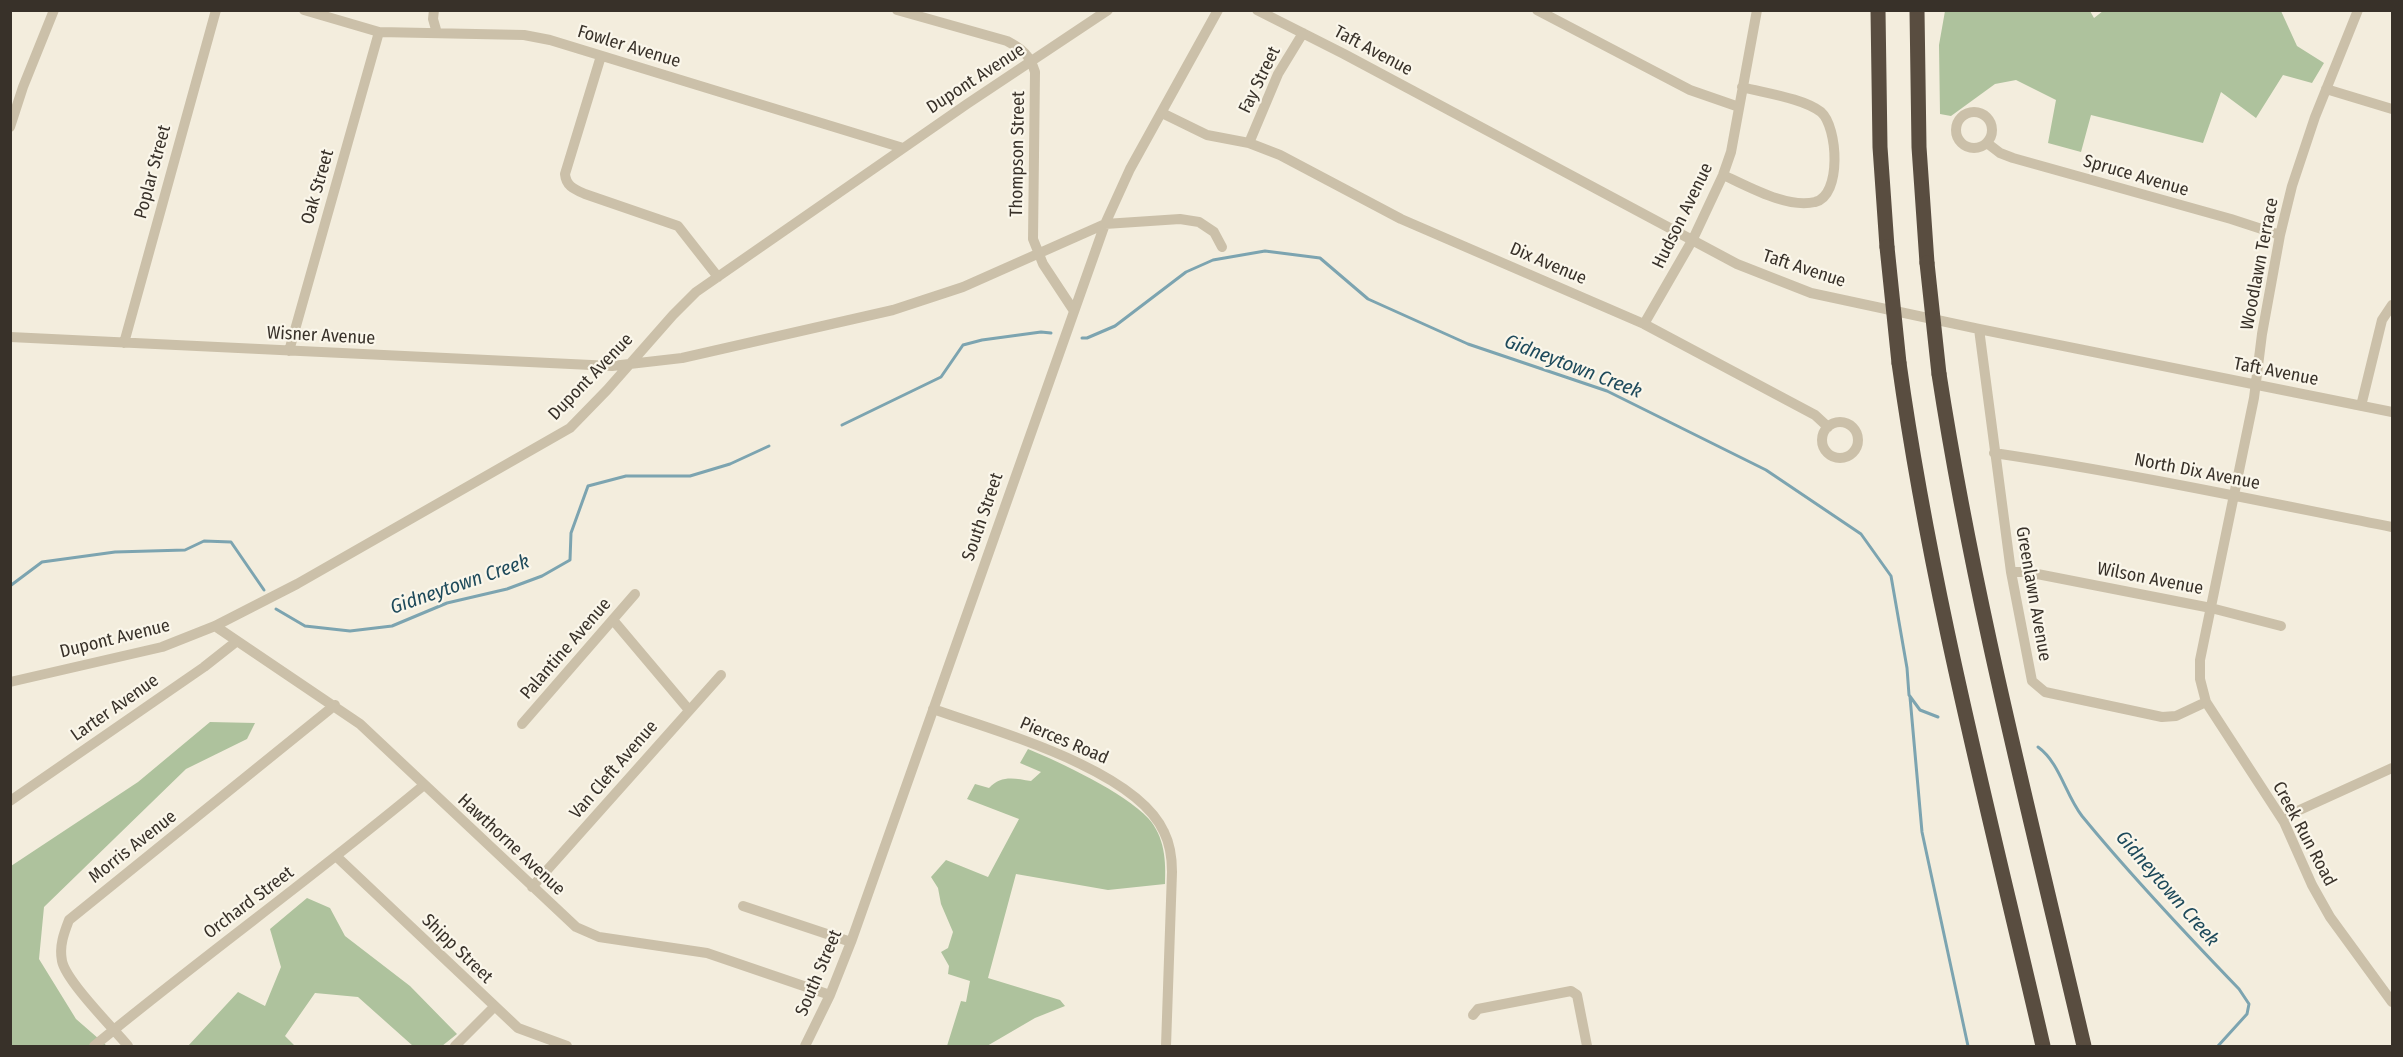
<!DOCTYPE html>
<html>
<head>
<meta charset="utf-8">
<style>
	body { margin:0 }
	#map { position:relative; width:2403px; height:1057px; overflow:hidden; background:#f3eddd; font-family:"Fira Sans Condensed",sans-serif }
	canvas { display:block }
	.frame { position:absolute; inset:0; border:12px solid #383129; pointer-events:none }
</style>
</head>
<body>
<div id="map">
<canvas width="2403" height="1057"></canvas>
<div class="frame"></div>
</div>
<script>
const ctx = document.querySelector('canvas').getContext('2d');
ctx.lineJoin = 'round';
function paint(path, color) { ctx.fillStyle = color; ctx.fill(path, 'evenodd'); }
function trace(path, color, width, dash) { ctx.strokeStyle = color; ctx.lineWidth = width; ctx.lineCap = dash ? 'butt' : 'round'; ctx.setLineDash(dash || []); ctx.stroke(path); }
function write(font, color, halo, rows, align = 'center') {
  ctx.font = font + ' "Fira Sans Condensed",sans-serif'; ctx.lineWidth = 4.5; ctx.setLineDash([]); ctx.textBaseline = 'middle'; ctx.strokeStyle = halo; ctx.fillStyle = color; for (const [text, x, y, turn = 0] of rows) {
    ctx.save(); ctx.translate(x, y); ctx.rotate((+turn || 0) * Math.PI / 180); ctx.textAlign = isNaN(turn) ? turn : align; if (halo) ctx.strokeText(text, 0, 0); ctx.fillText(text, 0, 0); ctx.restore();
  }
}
paint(new Path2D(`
	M 2103,11 L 2281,11 L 2297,46 L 2324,63 L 2312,83 L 2283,75 L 2256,118 L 2221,92 L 2203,143 L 2091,115 L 2081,152 L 2048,143 L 2056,100 L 2016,80 L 1995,84 L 1951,116 L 1940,114 L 1939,45 L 1945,11 L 2090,11 L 2094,18 Z
	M 210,722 L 255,723 L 247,739 L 186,769 L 44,907 L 39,959 L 76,1019 L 107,1046 L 11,1046 L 11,866 L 138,782 Z
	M 1028,749 C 1060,762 1125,793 1148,818 C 1165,837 1166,861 1165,884 L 1108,890 L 1016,874 L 988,978 L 1060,1000 L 1065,1006 L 1035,1018 L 987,1046 L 947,1046 L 961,1001 L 966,1002 L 970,981 L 948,974 L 949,966 L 941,952 L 948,948 L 953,932 L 941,904 L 938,888 L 931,877 L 946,860 L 988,877 L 1019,819 L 967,799 L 975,784 L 989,788 C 1001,775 1014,778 1031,781 L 1041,772 L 1020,763 Z
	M 307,898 L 330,908 L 345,936 L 410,986 L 457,1034 L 442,1046 L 413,1046 L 358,997 L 315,993 L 285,1036 L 295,1046 L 188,1046 L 238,992 L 265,1006 L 281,967 L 270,929 Z`), '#aec29d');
trace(new Path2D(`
	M 1082,338 L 1087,338 L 1115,326 L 1186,272 L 1213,260 L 1265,251 L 1320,258 L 1368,299 L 1468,344 L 1607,391 L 1766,470 L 1861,534 L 1891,576 L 1907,668 L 1909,695 L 1920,710 L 1938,717
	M 842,425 L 941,377 L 963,345 L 982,340 L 1041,332 L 1051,333
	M 10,586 L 42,562 L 115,552 L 185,550 L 204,541 L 231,542 L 264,590
	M 276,609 L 305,626 L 350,631 L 392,626 L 447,603 L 507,589 L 542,576 L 570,560 L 571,533 L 588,486 L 626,476 L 690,476 L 730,464 L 769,446
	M 1910,697 L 1922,832 L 1968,1046
	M 2038,747 C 2060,763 2065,794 2082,816 C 2131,876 2185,933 2239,989 L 2249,1004 L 2247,1014 L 2218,1046`), '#7ca4b0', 3);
trace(new Path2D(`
	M 304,10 L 379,32 L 524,35 L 550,40 L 903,148
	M 434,10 L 433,19 L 437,33
	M 897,10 L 1007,41 C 1022,49 1030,55 1035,72 L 1033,239 L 1043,264 L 1074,311
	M 1257,10 L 1344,54 L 1737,264 L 1811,293 L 1979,329 L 2392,412
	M 1537,10 L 1690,90 L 1739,107
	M 2358,10 L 2315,117 L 2292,186 L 2280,235 L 2262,334 L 2254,398 L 2200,660 L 2200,679 L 2206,702 L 2284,822 L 2312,885 L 2330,917 L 2392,1002
	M 601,56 L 565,174 C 566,186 574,189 585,194 L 678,226 L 718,277
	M 2326,89 L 2392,109
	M1956 130a18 18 0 1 1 36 0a18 18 0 1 1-36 0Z
	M 1162,113 L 1207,135 L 1249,143 L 1280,155 L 1401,219 L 1644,324 L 1815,415 L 1828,427
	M 10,127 L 23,87 L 54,10
	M 1249,143 L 1278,74 L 1303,33
	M 1987,143 L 2000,153 L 2013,158 L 2231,219 L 2280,235
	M 1723,175 C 1748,186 1787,209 1815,202 C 1842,196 1838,127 1821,112 C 1803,98 1764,93 1742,87
	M 1644,324 L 1693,239 L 1723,175 L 1731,152 L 1757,10
	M 1979,329 L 2011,572 L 2032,681 L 2045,692 L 2162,717 L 2176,716 L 2206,702
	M 10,337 L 612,366 L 682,358 L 893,310 L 963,287 L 1105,224 L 1180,219 L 1199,222 L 1214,232 L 1222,247
	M 124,343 L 216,10
	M 289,351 L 379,32
	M 2361,406 L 2382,320 L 2392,305
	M1822 440a18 18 0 1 1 36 0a18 18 0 1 1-36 0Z
	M 1994,453 C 2128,473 2260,501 2392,527
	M 2011,572 L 2027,572 L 2211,608 L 2281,626
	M 613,620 L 689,710
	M 215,626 L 360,724 L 576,927 L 599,937 L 707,953 L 830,995
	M 10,682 L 162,647 L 215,626 L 297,584 L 570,428 L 607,390 L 673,315 L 696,292 L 967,104 L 1108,10
	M 933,709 C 995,731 1136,769 1164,832 C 1170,844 1172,859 1172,872 L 1166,1046
	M 522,724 L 635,594
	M 10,801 L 204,667 L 237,641
	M 2284,822 L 2293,813 L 2392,768
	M 337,857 L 518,1028 L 567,1046
	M 532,887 L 721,675
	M 743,906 L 851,942
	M 1473,1015 L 1478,1009 L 1571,991 L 1577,995 L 1587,1046
	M 94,1046 C 202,957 316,875 424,785
	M 128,1046 C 113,1028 66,981 62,961 C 59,946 64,933 69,920 L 335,705
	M 455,1046 L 494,1007
	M 805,1046 L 830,995 L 851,942 L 1105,224 L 1130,169 L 1218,10`), '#cbc0a9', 10);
trace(new Path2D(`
	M 1878,10 L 1880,147 L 1887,247
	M 1917,10 L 1919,147 L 1927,263
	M 1899,363 C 1931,593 1991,820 2043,1046
	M 1939,374 C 1974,601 2032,823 2084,1046`), '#594d40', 15);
trace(new Path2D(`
	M 1887,247 L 1899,363
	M 1927,263 L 1939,374`), '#594d40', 15);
write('18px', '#383129', '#faf6ea', [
	["Fowler Avenue",629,47,17],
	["Taft Avenue",1373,51,28],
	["Dupont Avenue",976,79,-33],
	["Fay Street",1260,80,-64],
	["Thompson Street",1018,154,-89],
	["Poplar Street",153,172,-75],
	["Spruce Avenue",2136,176,16],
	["Oak Street",318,187,-74],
	["Hudson Avenue",1683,216,-64],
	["Dix Avenue",1548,264,23],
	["Woodlawn Terrace",2260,264,-79],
	["Taft Avenue",1804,269,18],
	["Wisner Avenue",321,336,3],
	["Taft Avenue",2276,372,11],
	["Dupont Avenue",591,377,-46],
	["North Dix Avenue",2197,472,11],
	["South Street",983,517,-71],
	["Wilson Avenue",2150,579,11],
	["Greenlawn Avenue",2033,594,80],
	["Dupont Avenue",115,639,-14],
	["Palantine Avenue",566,649,-49],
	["Larter Avenue",115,708,-35],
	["Pierces Road",1064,741,23],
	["Van Cleft Avenue",614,770,-49],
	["Creek Run Road",2304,834,62],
	["Hawthorne Avenue",511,845,43],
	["Morris Avenue",133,847,-38],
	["Orchard Street",249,903,-37],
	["Shipp Street",457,949,44],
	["South Street",819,973,-67]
]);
write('italic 20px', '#1e4a5b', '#faf6ea', [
	["Gidneytown Creek",1573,367,21],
	["Gidneytown Creek",460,585,-19],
	["Gidneytown Creek",2167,889,49]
]);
</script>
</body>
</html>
